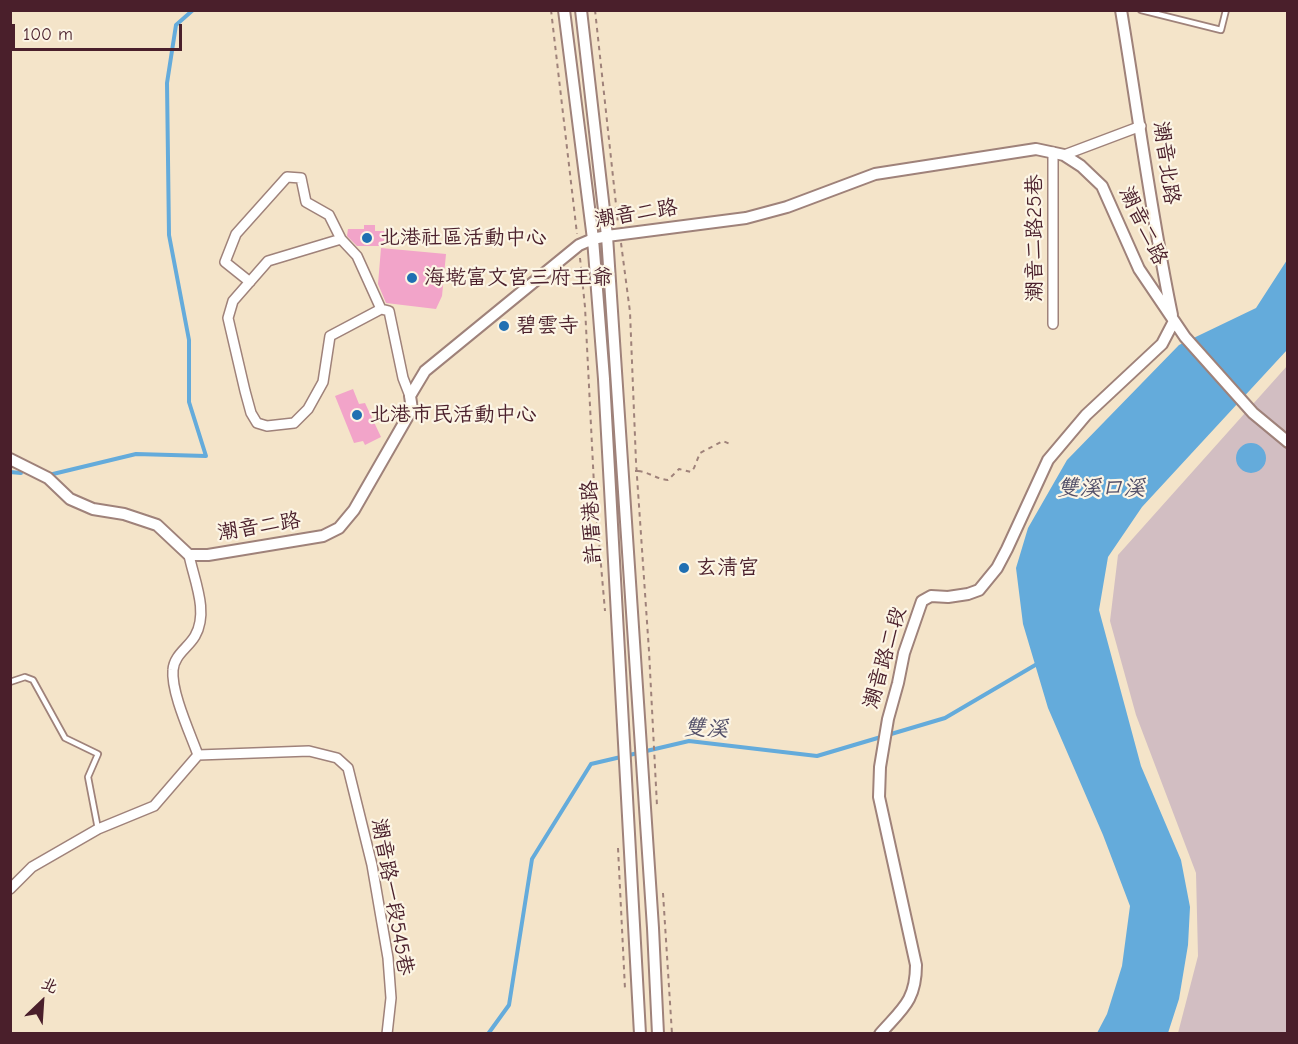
<!DOCTYPE html>
<html>
<head>
<meta charset="utf-8">
<style>
	body { margin:0 }
	#map { position:relative; width:1298px; height:1044px; overflow:hidden; background:#f4e4c9; font-family:"Comic Neue","LXGW WenKai TC",sans-serif }
	canvas { display:block }
	.frame { position:absolute; inset:0; border:12px solid #4a1f2b; pointer-events:none }
	.north { position:absolute; left:12px; top:972px; width:60px; height:60px; -webkit-text-stroke:4px #fcf5e5; paint-order:stroke; rotate:25deg; font-size:16px; font-weight:700; line-height:24px; text-align:center; color:#4a1f2b }
	.north::after { content:''; display:block; margin:auto; width:21px; height:27px; background:#4a1f2b; clip-path:polygon(50% 0,100% 100%,50% 72%,0 100%) }
	.scale { position:absolute; left:12px; top:24px; width:170px; height:27px; box-sizing:border-box; border:3px solid #4a1f2b; border-top:0; padding-left:8px; font-size:18px; line-height:21px; white-space:nowrap; color:#4a1f2b; -webkit-text-stroke:4px #fcf5e5; paint-order:stroke }
</style>
</head>
<body>
<div id="map">
<canvas width="1298" height="1044"></canvas>
<div class="frame"></div>
<div class="north">北</div>
<div class="scale">100 m</div>
</div>
<script>
const ctx = document.querySelector('canvas').getContext('2d');
ctx.lineJoin = 'round';
function paint(path, color) { ctx.fillStyle = color; ctx.fill(path, 'evenodd'); }
function trace(path, color, width, dash) { ctx.strokeStyle = color; ctx.lineWidth = width; ctx.lineCap = dash ? 'butt' : 'round'; ctx.setLineDash(dash || []); ctx.stroke(path); }
function write(font, color, halo, rows, align = 'center') {
  ctx.font = font + ' "Comic Neue","LXGW WenKai TC",sans-serif'; ctx.lineWidth = 4.5; ctx.setLineDash([]); ctx.textBaseline = 'middle'; ctx.strokeStyle = halo; ctx.fillStyle = color; for (const [text, x, y, turn = 0] of rows) {
    ctx.save(); ctx.translate(x, y); ctx.rotate((+turn || 0) * Math.PI / 180); ctx.textAlign = isNaN(turn) ? turn : align; if (halo) ctx.strokeText(text, 0, 0); ctx.fillText(text, 0, 0); ctx.restore();
  }
}
paint(new Path2D(`
	M 1287,366 L 1287,1033 L 1178,1033 L 1198,956 L 1196,873 L 1136,715 L 1110,621 L 1118,555 Z`), '#d2bec2');
paint(new Path2D(`
	M 1287,260 L 1287,350 L 1142,507 L 1108,557 L 1099,610 L 1141,766 L 1181,860 L 1190,907 L 1188,945 L 1179,999 L 1168,1033 L 1097,1033 L 1107,1014 L 1122,966 L 1130,906 L 1103,835 L 1048,708 L 1023,624 L 1016,568 L 1028,528 L 1067,460 L 1179,345 L 1256,308 Z
	M1236 458a15 15 0 1 1 30 0a15 15 0 1 1-30 0Z`), '#64abdb');
trace(new Path2D(`
	M 10,472 L 21,473
	M 53,474 L 136,454 L 206,456 L 189,402 L 189,340 L 169,235 L 167,83 L 176,25 L 193,10
	M 488,1034 L 509,1005 L 532,859 L 591,764 L 689,741 L 817,756 L 945,718 L 1037,664`), '#64abdb', 4);
paint(new Path2D(`
	M 364,225 L 375,225 L 375,231 L 387,231 L 387,246 L 357,246 L 347,236 L 348,229 L 364,229 Z
	M 381,248 L 446,254 L 442,296 L 436,309 L 386,303 L 378,284 Z
	M 353,389 L 359,404 L 365,403 L 381,437 L 365,445 L 363,441 L 354,443 L 335,396 Z`), '#f2a4c9');
const service = new Path2D(`
	M 1141,10 L 1221,30 L 1226,10
	M 10,682 L 25,677 L 33,680 L 65,738 L 98,754 L 88,777 L 98,829`);
const minor = new Path2D(`
	M 1053,152 L 1053,324
	M 1064,155 L 1141,126
	M 341,239 L 268,261 L 233,301 L 228,318 L 245,391 L 251,413 L 257,423 L 267,426 L 294,423 L 308,409 L 323,382 L 330,336 L 381,309
	M 250,282 L 225,262 L 236,234 L 287,177 L 301,178 L 306,202 L 329,215 L 341,239 L 357,256 L 381,309 L 389,311 L 403,378 L 410,396
	M 189,555 C 194,580 209,612 195,636 C 188,648 174,655 173,670 C 171,692 190,733 198,755
	M 198,755 L 309,751 L 337,758 L 348,768 L 372,865 L 388,958 L 391,998 L 387,1034
	M 10,889 L 32,867 L 98,829 L 154,806 L 198,755`);
const tertiary = new Path2D(`
	M 564,10 L 593,239 L 604,379 L 640,1034
	M 581,10 L 607,236 L 653,928 L 658,1034
	M 1121,10 C 1138,112 1151,214 1172,315
	M 10,459 L 48,478 L 70,499 L 93,509 L 124,514 L 157,525 L 189,555 L 208,555 L 323,536 L 339,528 L 354,510 L 412,409 L 410,396 L 425,371 L 579,245 L 593,239 L 607,236 L 746,218 L 787,207 L 875,174 L 1036,149 L 1064,155 L 1081,166 L 1102,186 L 1139,269 L 1185,337 L 1253,413 L 1288,442
	M 880,1034 C 902,1009 916,1001 916,965 L 879,797 L 880,767 L 888,719 L 898,683 L 904,653 L 922,601 L 931,596 L 948,597 L 968,594 L 979,590 L 997,568 L 1007,549 L 1048,460 L 1086,415 L 1162,344 L 1174,321`);
trace(service, '#9f827a', 8);
trace(minor, '#9f827a', 12);
trace(tertiary, '#9f827a', 14);
trace(new Path2D(`
	M 551,10 L 577,234
	M 595,10 L 618,223
	M 621,243 L 630,312 L 636,462 L 649,651 L 657,806
	M 580,258 L 585,307 L 594,485 L 605,611
	M 638,471 C 649,472 656,479 668,480 L 679,469 L 691,472 L 694,468 L 700,453 L 723,441 L 732,445
	M 618,848 L 625,989
	M 663,893 L 672,1034`), '#9f827a', 2, [4.5, 4.5]);
trace(service, '#fff', 4.5);
trace(minor, '#fff', 9);
trace(tertiary, '#fff', 10);
trace(new Path2D(`
	M 635,471 L 638,471`), '#9f827a', 2, [4.5, 4.5]);
for (const [x, y, r, color] of [
	[367,238,6,"#1f6fb2"],
	[412,278,6,"#1f6fb2"],
	[504,326,6,"#1f6fb2"],
	[357,415,6,"#1f6fb2"],
	[684,568,6,"#1f6fb2"]
]) { const dot = new Path2D(); dot.arc(x, y, r, 0, 2 * Math.PI); ctx.fillStyle = color; ctx.fill(dot); trace(dot, '#fcf5e5', 2); }
write('21px', '#4a1f2b', '#fcf5e5', [
	["潮音北路",1166,163,82],
	["潮音二路",636,214,-9],
	["潮音二路",1143,226,64],
	["潮音二路25巷",1035,238,-90],
	["許厝港路",592,522,-93],
	["潮音二路",259,527,-9],
	["潮音路二段",885,658,-74],
	["潮音路一段545巷",392,897,80]
]);
write('21px', '#4a1f2b', '#fcf5e5', [
	["北港社區活動中心",379,238],
	["海墘富文宮三府王爺",424,278],
	["碧雲寺",516,326],
	["北港市民活動中心",369,415],
	["玄清宮",696,568]
], 'left');
write('italic 22px', '#535069', '#fcf5e5', [
	["雙溪口溪",1101,489],
	["雙溪",706,729,2]
]);
</script>
</body>
</html>
